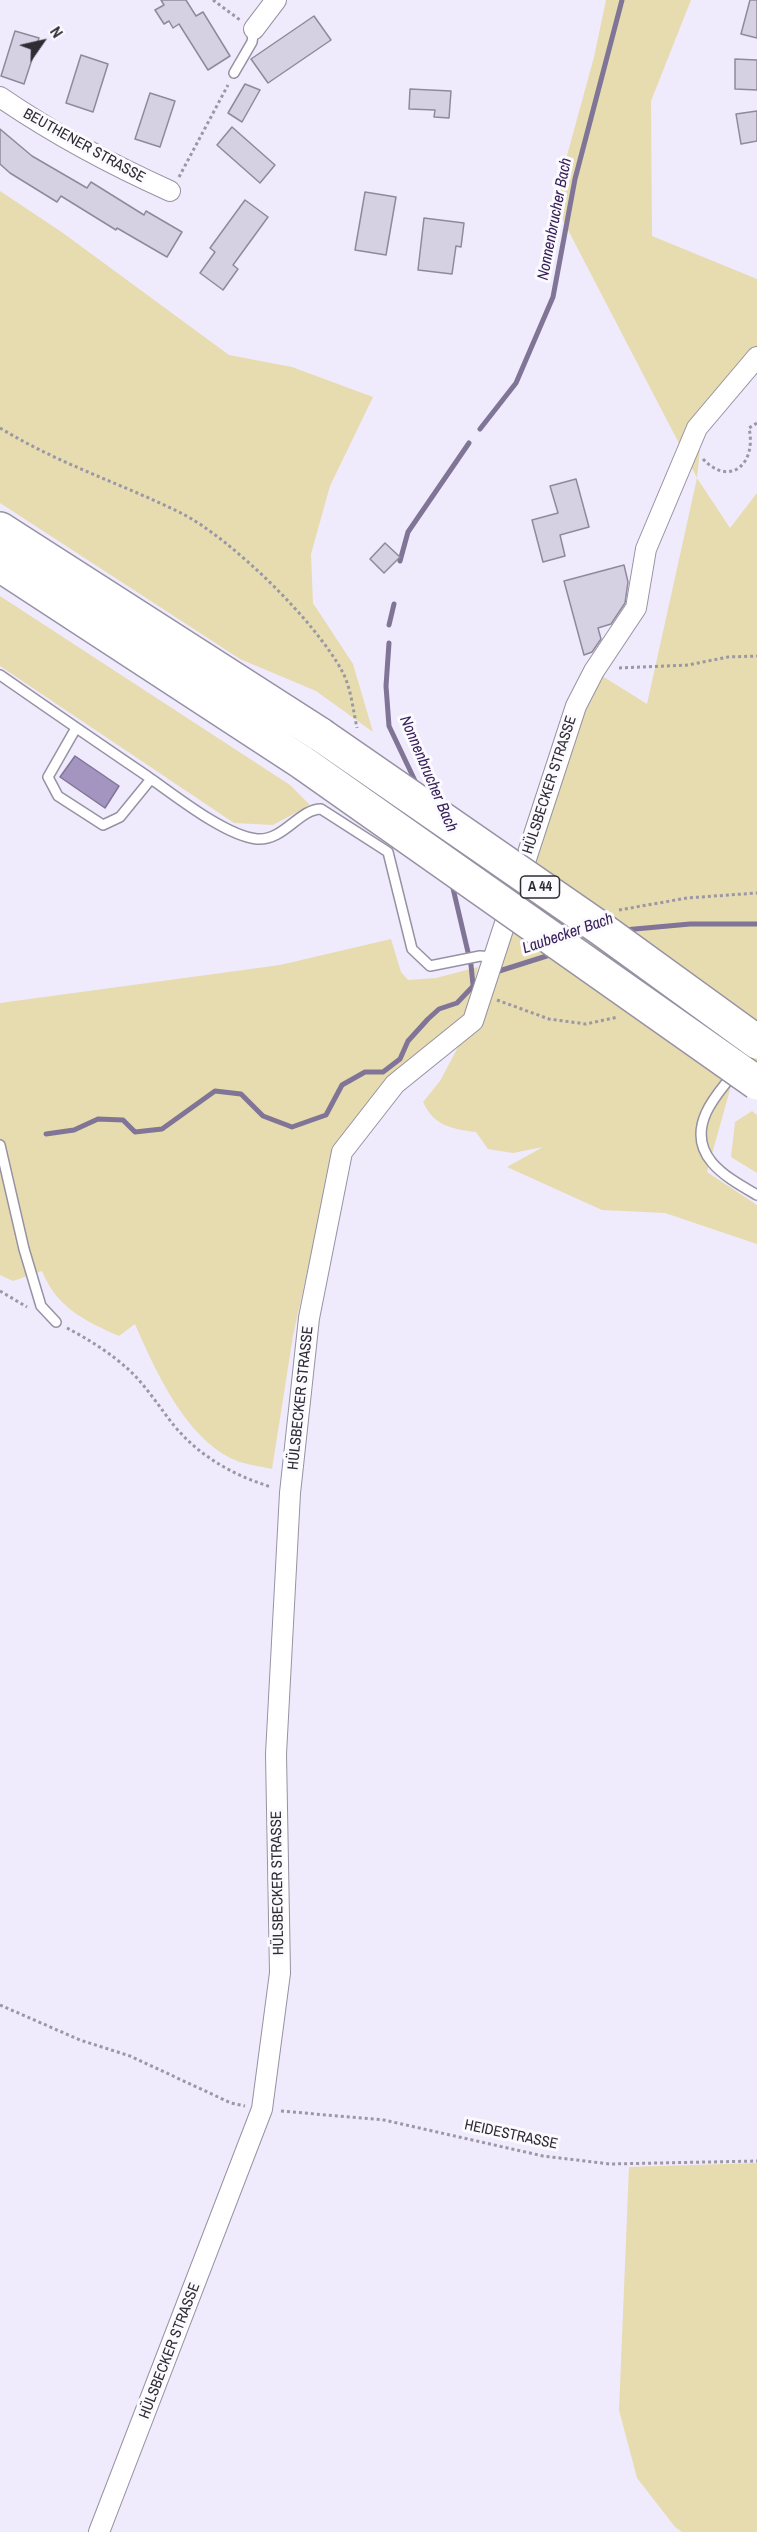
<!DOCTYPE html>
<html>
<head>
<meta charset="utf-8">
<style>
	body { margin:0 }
	#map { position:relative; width:757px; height:2532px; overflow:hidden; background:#f0eafd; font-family:"Archivo Narrow",sans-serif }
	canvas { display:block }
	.north { position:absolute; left:12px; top:12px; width:60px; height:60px; -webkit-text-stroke:4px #fbfafe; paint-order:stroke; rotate:56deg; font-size:16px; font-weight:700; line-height:24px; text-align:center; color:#2f2c34 }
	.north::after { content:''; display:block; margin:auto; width:21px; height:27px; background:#2f2c34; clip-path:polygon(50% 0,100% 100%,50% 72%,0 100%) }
</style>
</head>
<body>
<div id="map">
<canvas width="757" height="2532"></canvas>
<div class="north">N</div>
</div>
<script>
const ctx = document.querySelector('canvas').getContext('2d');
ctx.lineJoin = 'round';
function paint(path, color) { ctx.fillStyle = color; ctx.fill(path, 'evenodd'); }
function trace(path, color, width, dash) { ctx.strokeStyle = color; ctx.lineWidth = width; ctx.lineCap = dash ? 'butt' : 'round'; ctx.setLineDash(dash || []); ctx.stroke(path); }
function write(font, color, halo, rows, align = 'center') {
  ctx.font = font + ' "Archivo Narrow",sans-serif'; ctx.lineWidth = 6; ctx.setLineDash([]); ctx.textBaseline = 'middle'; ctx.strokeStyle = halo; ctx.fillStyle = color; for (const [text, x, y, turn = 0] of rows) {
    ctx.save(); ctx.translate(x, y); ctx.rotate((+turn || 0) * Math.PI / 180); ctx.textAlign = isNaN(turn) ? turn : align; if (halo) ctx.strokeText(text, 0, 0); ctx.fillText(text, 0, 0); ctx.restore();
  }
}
paint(new Path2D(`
	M 606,0 L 691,0 L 651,101 L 652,236 L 757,279 L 757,362 L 702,429 L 697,478 L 730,528 L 757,493 L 757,1067 L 731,1086 L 707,1172 L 757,1205 L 757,1244 L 665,1213 L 602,1210 L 507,1167 L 543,1147 L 513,1153 L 488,1149 L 476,1132 C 452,1129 434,1126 423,1102 L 440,1081 L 472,1021 L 572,726 L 599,674 L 647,704 L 697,478 L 554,203 L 594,57 Z
	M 0,191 L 63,233 L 229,355 L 292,367 L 373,397 L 330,486 L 311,554 L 313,603 L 353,664 L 373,732 L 316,691 L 240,659 L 0,503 Z
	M 0,596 L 290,785 L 310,805 L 273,825 L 234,823 L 0,666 Z
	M 391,939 L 401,972 L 408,980 L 436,978 L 478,967 L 465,1017 L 387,1081 L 347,1130 L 333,1154 L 293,1336 L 272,1469 C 260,1466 246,1465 235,1460 C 186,1439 155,1370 135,1324 L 119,1336 C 85,1321 57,1308 42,1271 L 13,1281 L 0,1275 L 0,1003 L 280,965 Z
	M 752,1111 L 757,1115 L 757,1173 L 731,1157 L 735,1122 Z
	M 757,2163 L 757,2532 L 682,2532 L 675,2527 L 637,2478 L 619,2410 L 629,2167 Z`), '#e6dcaf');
const water = new Path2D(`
	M 75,756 L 119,786 L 105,808 L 60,777 Z`);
paint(water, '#a394c0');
trace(water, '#807596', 1.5);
trace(new Path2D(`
	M 480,429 L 516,383 L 553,297 L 575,179 L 622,0
	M 400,561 L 408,532 L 469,443
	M 389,625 L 394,604
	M 389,643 L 386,686 L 389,726 L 417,785
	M 452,884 L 471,965 L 473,985
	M 624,930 L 690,924 L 757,924
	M 496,972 L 553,954
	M 46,1134 L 74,1130 L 98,1119 L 123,1120 L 135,1132 L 162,1129 L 215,1091 L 241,1094 L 263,1116 L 292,1127 L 326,1115 L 342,1085 L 365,1072 L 383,1072 L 400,1059 L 408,1041 L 428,1019 L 439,1009 L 457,1003 L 477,982`), '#807596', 5);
const building = new Path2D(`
	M 161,0 L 186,0 L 196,16 L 203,12 L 230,56 L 208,70 L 179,24 L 173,28 L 169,21 L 164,24 L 155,10 L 164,5 Z
	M 750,0 L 757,0 L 757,38 L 741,34 Z
	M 314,16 L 331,40 L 268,83 L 251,59 Z
	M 15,31 L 39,38 L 24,84 L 1,76 Z
	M 81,55 L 108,64 L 93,112 L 66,103 Z
	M 735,59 L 757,60 L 757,90 L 735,89 Z
	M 245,84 L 260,90 L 242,122 L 228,113 Z
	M 410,89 L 451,91 L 449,118 L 434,117 L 435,110 L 409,109 Z
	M 150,93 L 175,101 L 160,147 L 135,139 Z
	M 757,111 L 757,141 L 741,144 L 736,114 Z
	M 232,127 L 275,165 L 260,183 L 217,145 Z
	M 0,129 L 32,156 L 87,188 L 91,182 L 144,215 L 146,211 L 182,232 L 167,257 L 117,228 L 116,230 L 61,196 L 57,202 L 10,173 L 0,164 Z
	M 365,192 L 396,197 L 386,255 L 355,250 Z
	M 245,200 L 268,217 L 233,265 L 238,269 L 223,290 L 200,273 L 215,252 L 210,248 Z
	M 424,218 L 464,223 L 461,247 L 456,246 L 452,274 L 418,270 Z
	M 576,479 L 589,527 L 560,535 L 565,556 L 543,562 L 532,520 L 558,513 L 550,486 Z
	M 385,543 L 400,557 L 384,573 L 370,559 Z
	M 624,565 L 628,582 L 625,603 L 611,624 L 598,628 L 601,639 L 592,652 L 584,655 L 564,581 Z`);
paint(building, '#d6d0e3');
trace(building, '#8f8a9b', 1.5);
const service = new Path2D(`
	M 234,73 L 252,42 L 254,29
	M 0,675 C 49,709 98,743 147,776 C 173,794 225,836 257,839 C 284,841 299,809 321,809 L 388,852 L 412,949 L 430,966 L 480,956 L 494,957
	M 76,728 L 48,777 L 58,796 L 103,825 L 120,817 L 151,779
	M 733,1074 C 724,1086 712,1099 706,1113 C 687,1156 726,1177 757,1195
	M 0,1145 L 24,1249 L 41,1306 L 56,1322`);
const minor = new Path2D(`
	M 254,29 L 276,0
	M 0,97 C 54,134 110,164 170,191
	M 99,2532 L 262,2109 L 280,1973 L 276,1754 L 290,1493 L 309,1318 L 342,1152 L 395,1084 L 473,1021 L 576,706 L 594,671 L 636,608 L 646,549 L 697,428 L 757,357`);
const motorway = new Path2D(`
	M 0,529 L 321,735
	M 0,565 L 303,763`);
trace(service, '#9792a3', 12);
trace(minor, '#9792a3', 22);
trace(motorway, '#9792a3', 36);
trace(new Path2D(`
	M 213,0 L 240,20
	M 179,177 L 228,85
	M 0,428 C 59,464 120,483 181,513 C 232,539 315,621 342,671 C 351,687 353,710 357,728
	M 703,459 C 729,487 757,465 749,428 L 757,423
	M 619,668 L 688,665 L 728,657 L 757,656
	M 619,910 L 687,898 L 757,893
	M 497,1000 L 549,1019 L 586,1024 L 618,1017
	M 0,1291 L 27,1307
	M 67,1328 C 88,1339 112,1354 129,1370 C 146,1386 158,1405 172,1423 C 198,1456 233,1475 271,1487
	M 0,2005 L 80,2040 L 130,2056 L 231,2103 L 245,2106
	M 281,2111 L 384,2120 L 543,2156 L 610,2164 L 757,2161`), '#9b97a5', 3, [3, 3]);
trace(service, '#fff', 9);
trace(minor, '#fff', 20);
trace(motorway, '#fff', 33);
const motorwayBridge = new Path2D(`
	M 321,735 L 600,928 L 757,1042
	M 303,763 L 757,1083`);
trace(motorwayBridge, '#9792a3', 36, []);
trace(motorwayBridge, '#fff', 33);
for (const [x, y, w] of [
	[540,887,39]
]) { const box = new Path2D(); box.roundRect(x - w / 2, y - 11, w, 22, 4.5); ctx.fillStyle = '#fbfafe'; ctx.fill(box); trace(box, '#2f2c34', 1.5); }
write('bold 14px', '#2f2c34', null, [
	["A 44",540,887]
]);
write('15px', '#2f2c34', '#fbfafe', [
	["BEUTHENER STRASSE",84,146,29],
	["HÜLSBECKER STRASSE",550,785,-72],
	["HÜLSBECKER STRASSE",301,1398,-84],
	["HÜLSBECKER STRASSE",278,1883,-91],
	["HEIDESTRASSE",511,2135,12],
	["HÜLSBECKER STRASSE",170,2351,-69]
]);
write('italic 16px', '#371f57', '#fbfafe', [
	["Nonnenbrucher Bach",555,219,-79],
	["Nonnenbrucher Bach",428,774,67],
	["Laubecker Bach",568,934,-19]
]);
</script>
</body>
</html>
